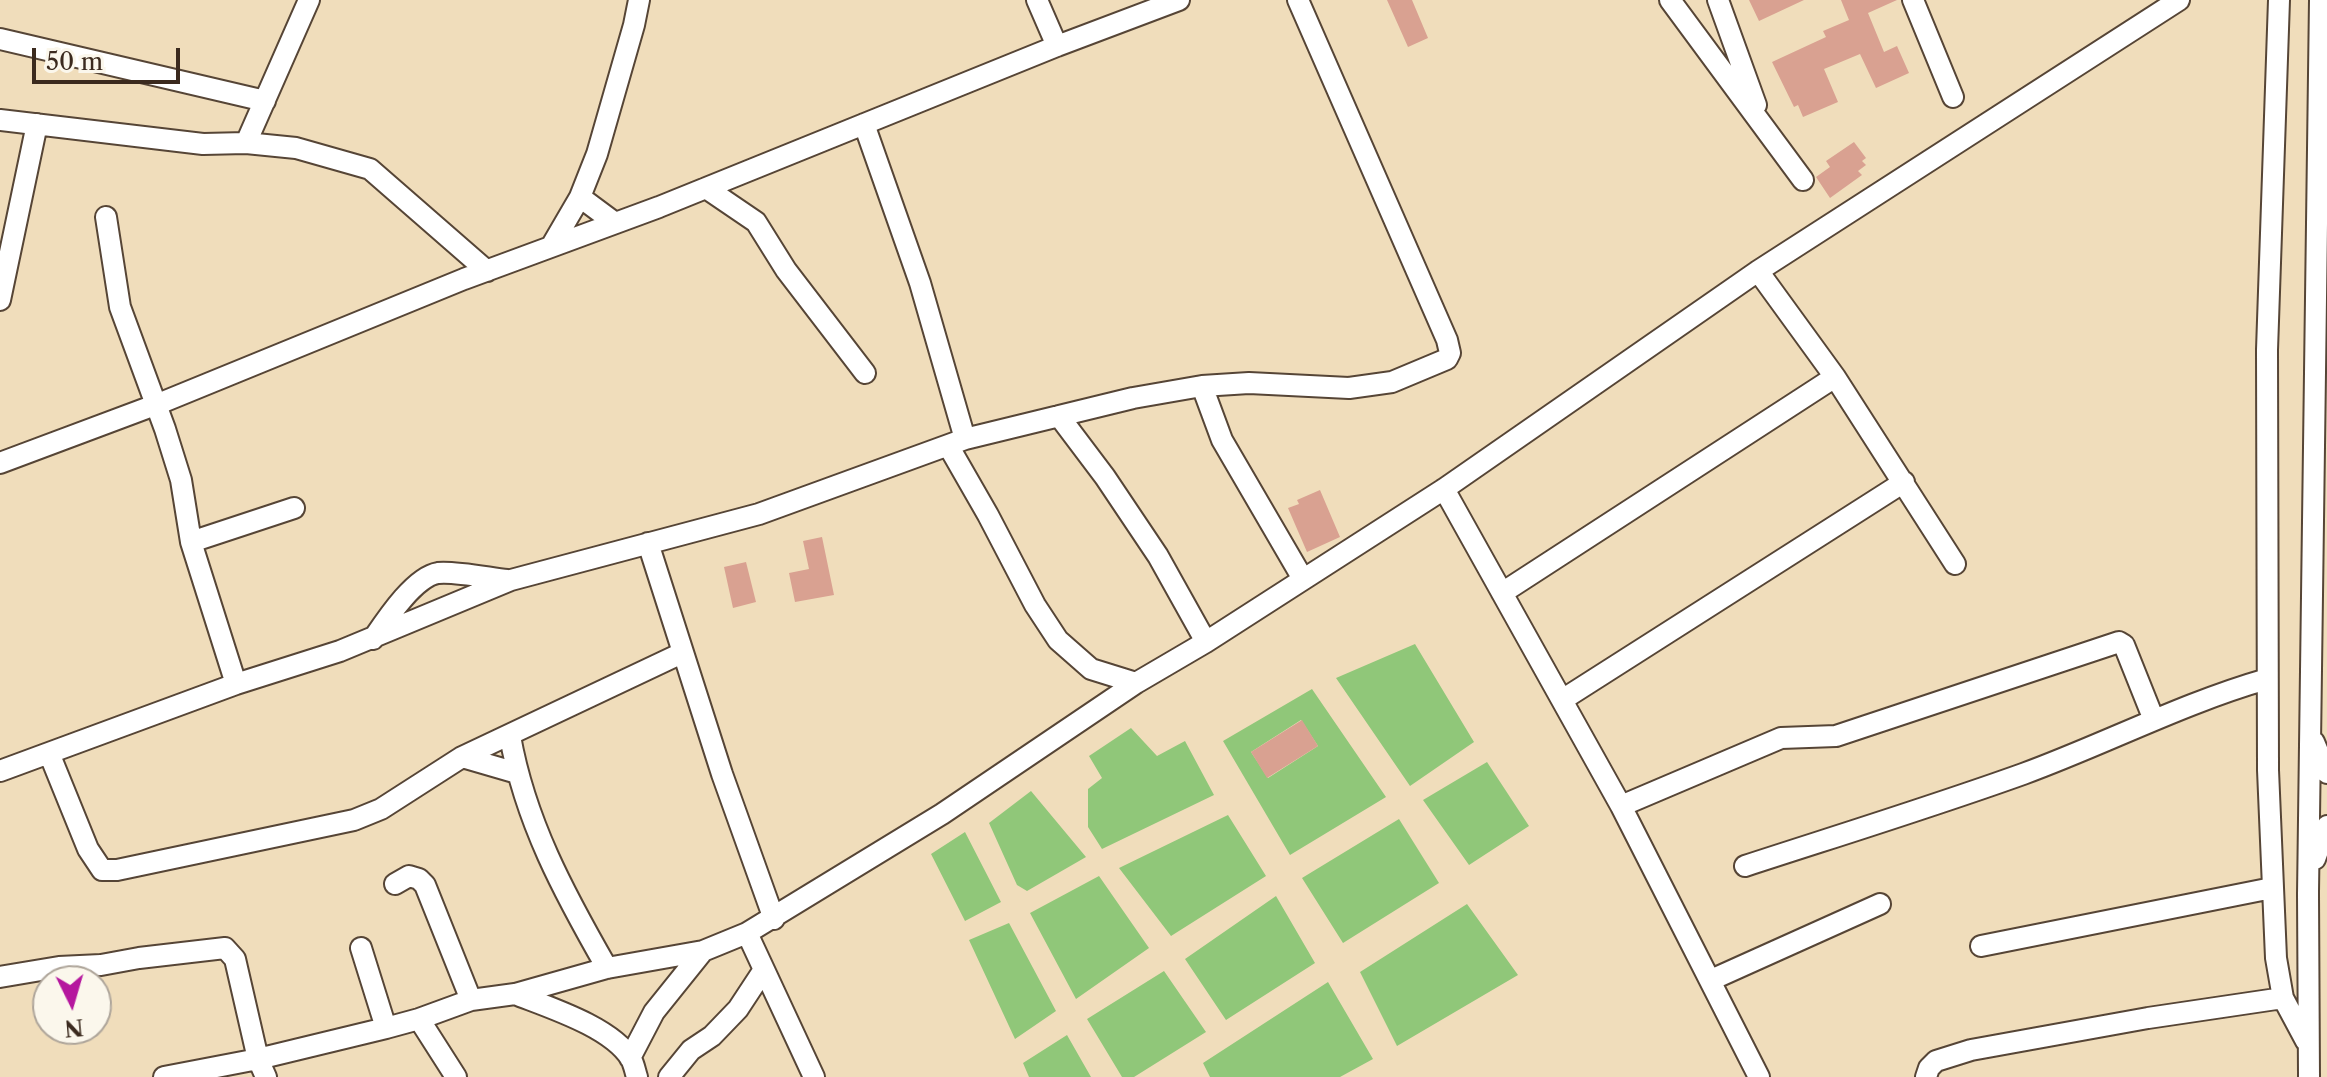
<!DOCTYPE html>
<html>
<head>
<meta charset="utf-8">
<style>
	body { margin:0 }
	#map { position:relative; width:2327px; height:1077px; overflow:hidden; background:#f0ddbb; font-family:"Libre Caslon Text",serif }
	canvas { display:block }
	.north { position:absolute; left:32px; top:965px; width:80px; height:80px; box-sizing:border-box; background:#fbf7ec; border:2px solid #aea59a; border-radius:50%; rotate:175deg; font-size:22px; font-weight:700; line-height:32px; text-align:center; color:#3b2a1e }
	.north::after { content:''; display:block; margin:auto; width:28px; height:36px; background:#b5179e; clip-path:polygon(50% 0,100% 100%,50% 72%,0 100%) }
	.scale { position:absolute; left:32px; top:48px; width:148px; height:36px; box-sizing:border-box; border:4px solid #3b2a1e; border-top:0; padding-left:10px; font-size:24px; line-height:28px; white-space:nowrap; color:#3b2a1e; -webkit-text-stroke:6px #fbf7ec; paint-order:stroke }
</style>
</head>
<body>
<div id="map">
<canvas width="2327" height="1077"></canvas>
<div class="north">N</div>
<div class="scale">50 m</div>
</div>
<script>
const ctx = document.querySelector('canvas').getContext('2d');
ctx.lineJoin = 'round';
function paint(path, color) { ctx.fillStyle = color; ctx.fill(path, 'evenodd'); }
function trace(path, color, width, dash) { ctx.strokeStyle = color; ctx.lineWidth = width; ctx.lineCap = dash ? 'butt' : 'round'; ctx.setLineDash(dash || []); ctx.stroke(path); }
paint(new Path2D(`
	M 1415,644 L 1474,742 L 1410,786 L 1336,678 Z
	M 1312,689 L 1386,797 L 1290,855 L 1223,741 ZM 1301,720 L 1318,746 L 1268,778 L 1251,752 Z
	M 1131,728 L 1157,756 L 1185,741 L 1214,795 L 1102,849 L 1088,827 L 1088,789 L 1102,778 L 1089,756 Z
	M 1487,762 L 1529,826 L 1469,865 L 1423,800 Z
	M 1031,791 L 1086,857 L 1027,891 L 1017,885 L 989,823 Z
	M 1228,815 L 1266,876 L 1171,936 L 1119,868 Z
	M 1399,819 L 1439,883 L 1343,943 L 1302,878 Z
	M 965,832 L 1001,902 L 965,921 L 931,854 Z
	M 1099,876 L 1149,948 L 1076,999 L 1030,913 Z
	M 1276,896 L 1315,963 L 1226,1020 L 1185,959 Z
	M 1467,904 L 1518,975 L 1397,1046 L 1360,972 Z
	M 1009,923 L 1056,1011 L 1015,1039 L 969,940 Z
	M 1164,971 L 1206,1032 L 1134,1077 L 1122,1077 L 1087,1019 Z
	M 1328,982 L 1373,1059 L 1340,1077 L 1210,1077 L 1203,1063 Z
	M 1067,1035 L 1091,1077 L 1029,1077 L 1023,1063 Z`), '#90c779');
paint(new Path2D(`
	M 1387,0 L 1412,0 L 1428,38 L 1408,47 Z
	M 1749,0 L 1804,0 L 1759,21 Z
	M 1841,0 L 1897,0 L 1868,13 L 1884,52 L 1897,46 L 1909,73 L 1876,88 L 1860,54 L 1824,69 L 1838,102 L 1803,117 L 1798,105 L 1794,107 L 1772,62 L 1826,37 L 1823,31 L 1849,20 Z
	M 1854,142 L 1866,158 L 1862,161 L 1866,165 L 1858,171 L 1862,175 L 1830,198 L 1816,177 L 1830,167 L 1826,161 Z
	M 1320,490 L 1340,537 L 1307,552 L 1288,508 L 1299,504 L 1297,500 Z
	M 822,537 L 834,595 L 795,602 L 789,573 L 809,569 L 803,541 Z
	M 746,562 L 756,602 L 733,608 L 724,567 Z
	M 1302,720 L 1318,746 L 1267,778 L 1251,752 Z`), '#d9a191');
const minor = new Path2D(`
	M 1037,0 L 1057,46
	M 1670,0 L 1803,180
	M 1718,0 L 1756,105
	M 1913,0 L 1953,97
	M 2279,0 L 2267,350 L 2268,770 L 2276,958 L 2283,998 L 2306,1041
	M 0,39 L 265,101
	M 0,120 L 203,144 L 246,143 L 296,148 L 370,169 L 487,271
	M 864,124 L 920,283 L 965,439
	M 246,143 L 309,0
	M 706,188 L 756,222 L 786,270 L 865,373
	M 580,197 L 615,223
	M 106,217 L 120,307 L 165,429 L 181,480 L 191,542 L 236,684
	M 552,245 L 580,197 L 597,154 L 634,25 L 639,0
	M 1758,271 L 1835,377 L 1955,564
	M 0,300 L 37,124
	M 1202,386 L 1222,440 L 1303,579
	M 1059,416 L 1105,477 L 1158,556 L 1206,642
	M 949,447 L 988,515 L 1035,605 L 1058,640 L 1091,669 L 1136,683
	M 0,463 L 163,402 L 464,279 L 659,207 L 1057,46 L 1179,0
	M 1444,489 L 1621,806 L 1759,1077
	M 191,542 L 294,508
	M 648,543 L 722,774 L 774,919
	M 1502,593 L 1835,377
	M 373,639 C 386,620 414,577 438,573 C 454,571 489,578 507,580
	M 1562,700 L 1904,482
	M 510,736 C 525,821 564,893 607,968
	M 2314,742 L 2327,773
	M 49,753 L 88,849 L 102,870 L 117,870 L 354,820 L 381,809 L 462,757 L 682,653
	M 462,757 L 517,773
	M 0,771 L 236,684 L 340,651 L 511,580 L 759,514 L 965,439 L 1133,398 L 1202,386 L 1249,383 L 1349,388 L 1392,382 L 1447,359 L 1450,353 L 1447,340 L 1298,0
	M 1621,806 L 1781,738 L 1836,736 L 2119,642 L 2124,645 L 2154,720
	M 2315,859 L 2327,826
	M 1745,866 C 1837,836 1931,807 2023,774 C 2105,744 2183,703 2267,679
	M 395,884 L 409,876 L 419,879 L 425,885 L 471,1000
	M 747,933 L 814,1077
	M 1981,946 L 2272,888
	M 361,948 L 386,1028
	M 0,977 L 59,967 L 101,965 L 139,958 L 225,948 L 235,959 L 258,1059 L 266,1077
	M 1711,980 L 1880,904
	M 515,994 C 548,1007 612,1027 631,1059 C 634,1064 635,1071 637,1077
	M 419,1019 L 456,1077
	M 630,1058 L 654,1012 L 703,951
	M 164,1077 L 258,1059 L 386,1028 L 419,1019 L 471,1000 L 515,994 L 607,968 L 703,951 L 747,933 L 942,814 L 1136,683 L 1206,642 L 1444,489 L 1758,271 L 2179,0
	M 669,1077 L 691,1050 L 712,1036 L 738,1009 L 763,971
	M 1926,1077 L 1929,1068 L 1936,1061 L 1971,1050 L 2148,1018 L 2283,998
	M 2309,1077 L 2308,894 L 2320,0`);
trace(minor, '#564536', 24);
trace(minor, '#fff', 20);
</script>
</body>
</html>
